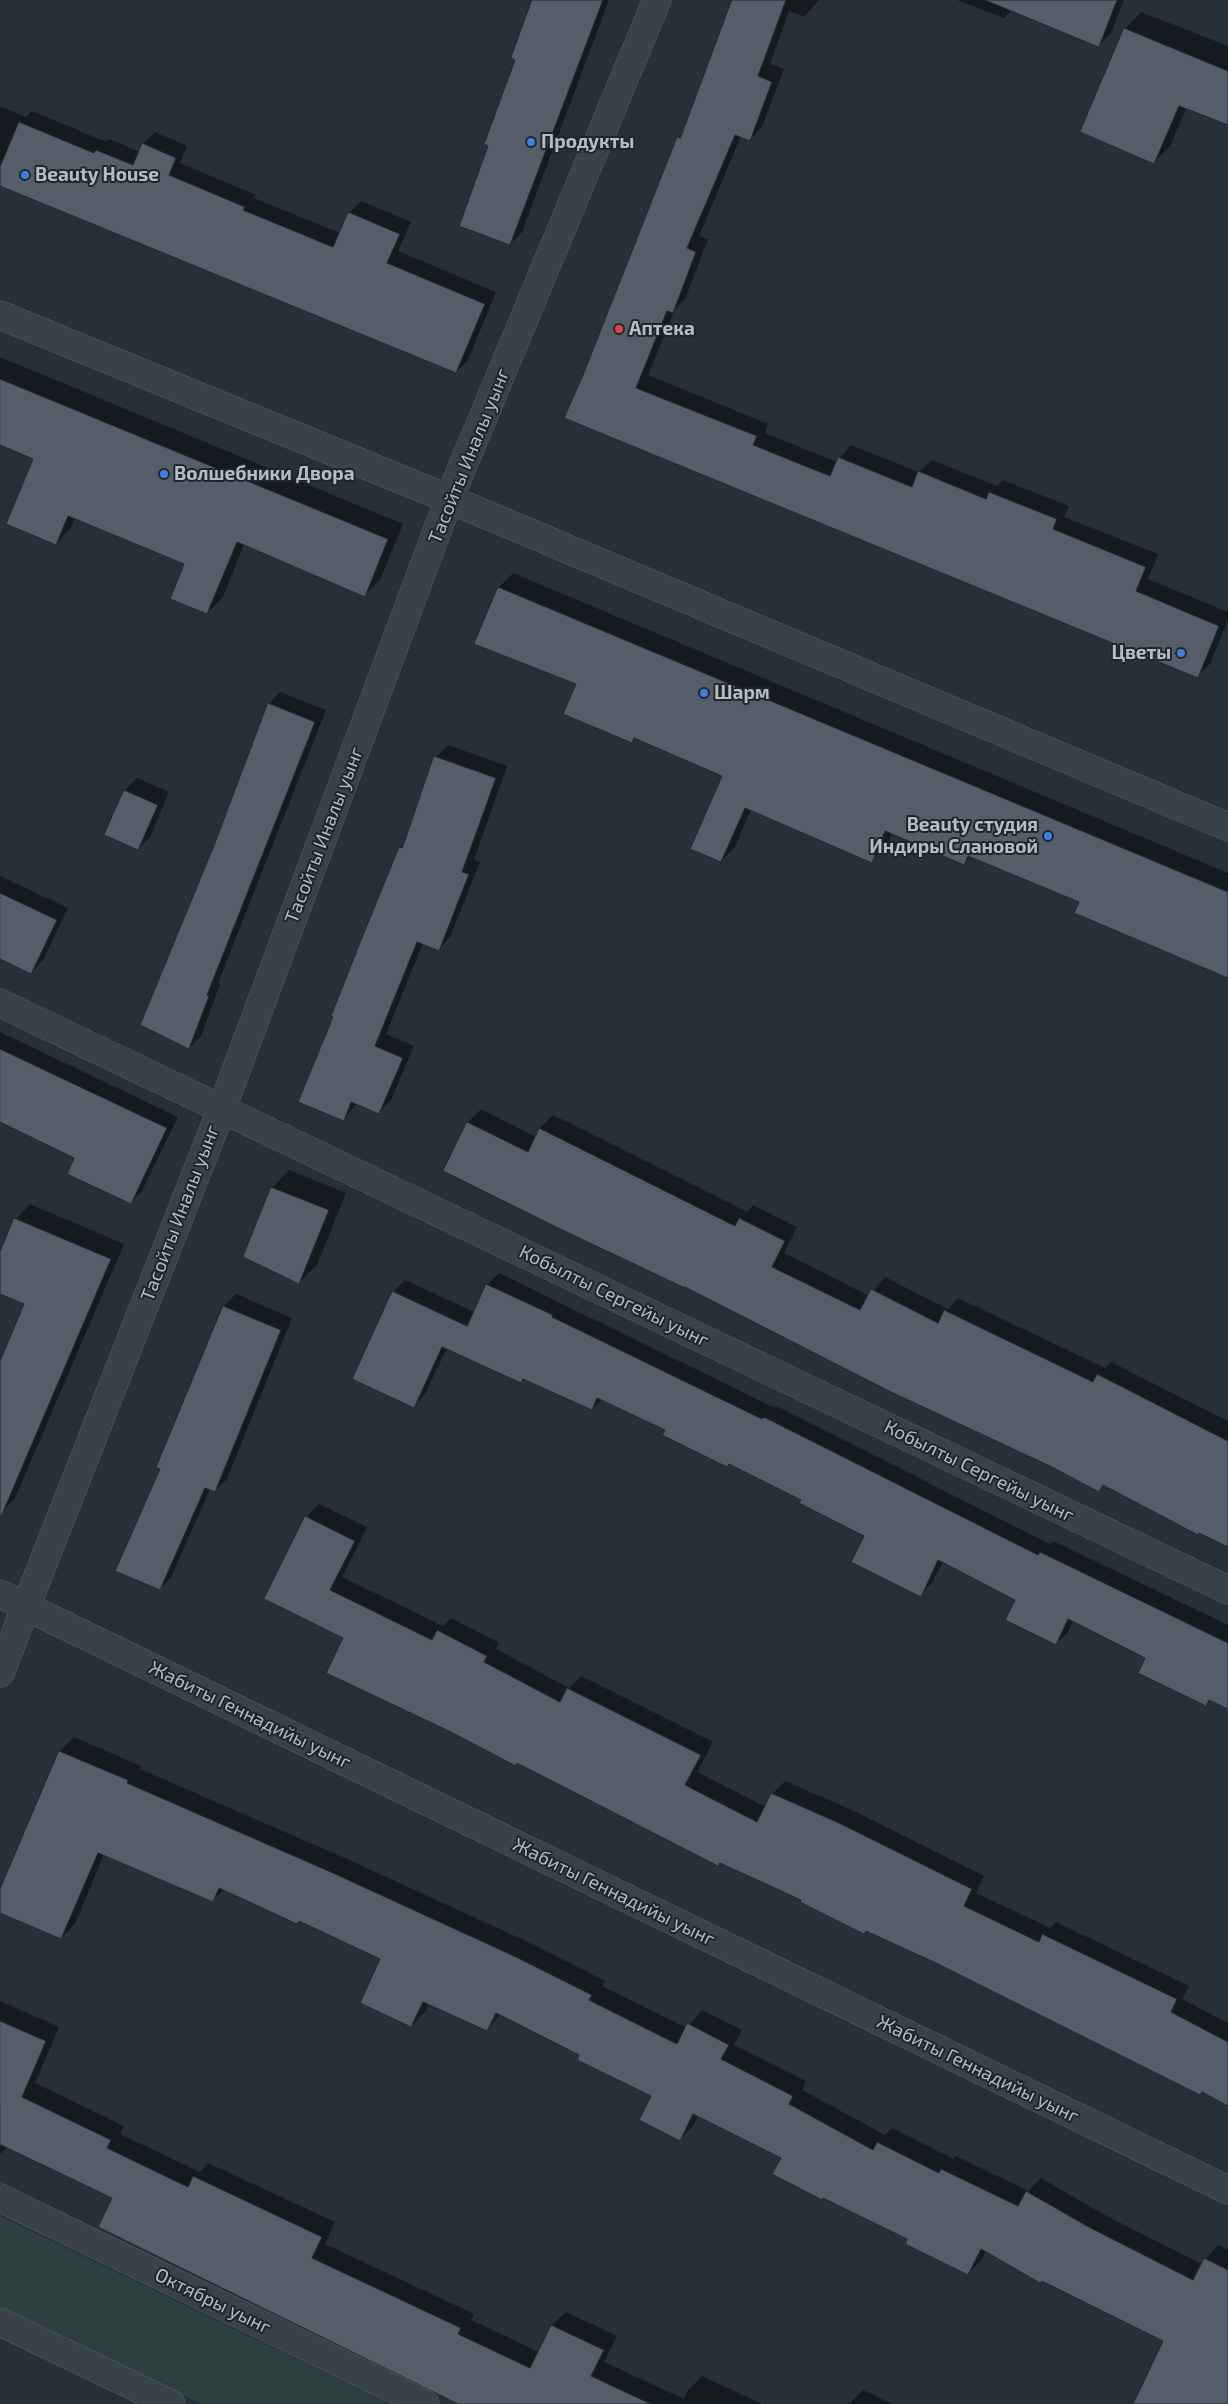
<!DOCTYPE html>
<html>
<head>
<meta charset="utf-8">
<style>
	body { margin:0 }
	canvas { display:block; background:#253038 }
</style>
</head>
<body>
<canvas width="1228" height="2404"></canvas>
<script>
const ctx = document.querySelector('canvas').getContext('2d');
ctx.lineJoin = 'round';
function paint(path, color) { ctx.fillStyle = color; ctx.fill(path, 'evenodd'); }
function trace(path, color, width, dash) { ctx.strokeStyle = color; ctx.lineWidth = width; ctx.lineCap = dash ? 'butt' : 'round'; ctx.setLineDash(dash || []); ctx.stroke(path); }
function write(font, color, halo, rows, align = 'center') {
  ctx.font = font + ' "Exo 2",sans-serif'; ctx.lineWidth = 4; ctx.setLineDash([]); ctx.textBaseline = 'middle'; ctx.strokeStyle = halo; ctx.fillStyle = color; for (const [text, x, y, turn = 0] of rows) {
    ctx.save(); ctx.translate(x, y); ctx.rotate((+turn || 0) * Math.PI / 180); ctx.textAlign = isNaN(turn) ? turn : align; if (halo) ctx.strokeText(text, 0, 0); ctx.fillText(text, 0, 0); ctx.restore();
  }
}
paint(new Path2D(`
	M 0,2216 L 390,2404 L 201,2404 L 0,2307 Z`), '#2d403d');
paint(new Path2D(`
	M 533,0 L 609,0 L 522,232 L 510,244 L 489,145 Z
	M 734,0 L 819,0 L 804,17 L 789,11 L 770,64 L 784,69 L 762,127 L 750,140 L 741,136 L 699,236 L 708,239 L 685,299 L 675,309 L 648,375 L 768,424 L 765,433 L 837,462 L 851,445 L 919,472 L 932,460 L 997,486 L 1003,480 L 1069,506 L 1064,517 L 1158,554 L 1148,579 L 1228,612 L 1228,620 L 1210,664 L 1197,676 L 584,376 L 678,138 L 684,131 Z
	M 957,0 L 1124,0 L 1111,33 L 1098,46 L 1011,11 L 1004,18 Z
	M 1141,12 L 1228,46 L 1228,124 L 1187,107 L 1170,146 L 1154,162 L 1125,29 Z
	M 0,106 L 26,117 L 32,111 L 106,142 L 109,139 L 140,152 L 143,144 L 155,132 L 187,146 L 180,163 L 256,195 L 254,198 L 340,233 L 349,213 L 361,201 L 411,222 L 398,251 L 496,292 L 468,360 L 456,372 L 0,184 Z
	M 0,357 L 403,524 L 380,580 L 364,595 L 244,544 L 223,597 L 207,613 L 186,564 L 75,518 L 71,528 L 56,543 L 35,458 L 0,444 Z
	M 513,573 L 1228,873 L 1228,976 L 1081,901 L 971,856 L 964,863 L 892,833 L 886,847 L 871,861 L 751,809 L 735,847 L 721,861 L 724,775 L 635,738 L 632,741 L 577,684 L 499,587 Z
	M 280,692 L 326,710 L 218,983 L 220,984 L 201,1036 L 189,1048 L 216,843 L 269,704 Z
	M 448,745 L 507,766 L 474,860 L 480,862 L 450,937 L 438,949 L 423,943 L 386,1034 L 414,1046 L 391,1100 L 379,1112 L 357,1103 L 344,1119 L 400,847 L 405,843 L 436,757 Z
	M 137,778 L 169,792 L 150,837 L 138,849 L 105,834 L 125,790 Z
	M 0,876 L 68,908 L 43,960 L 31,972 L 0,958 Z
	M 0,1032 L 178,1117 L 142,1191 L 130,1202 L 76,1157 L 0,1121 Z
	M 481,1109 L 536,1137 L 540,1128 L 553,1115 L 747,1212 L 753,1205 L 797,1227 L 784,1253 L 869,1296 L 885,1277 L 948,1309 L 958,1298 L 1105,1368 L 1111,1362 L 1228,1421 L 1228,1545 L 1104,1485 L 1099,1490 L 768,1326 L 445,1171 L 468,1122 Z
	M 289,1170 L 346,1193 L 317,1265 L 299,1282 L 272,1188 Z
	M 30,1204 L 124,1244 L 15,1498 L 1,1513 L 0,1364 L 26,1303 L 0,1292 L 0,1255 L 16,1219 Z
	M 499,1273 L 775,1408 L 776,1406 L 1050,1544 L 1053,1541 L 1228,1625 L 1228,1708 L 1211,1700 L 1206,1705 L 1146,1658 L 1073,1620 L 1068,1632 L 1056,1643 L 1017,1600 L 943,1561 L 932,1583 L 920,1595 L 865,1536 L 803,1500 L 666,1429 L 602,1399 L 592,1409 L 525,1378 L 521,1382 L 447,1348 L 425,1394 L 413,1406 L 393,1292 L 405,1280 L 474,1312 L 487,1285 Z
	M 236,1294 L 292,1318 L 227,1479 L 215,1491 L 210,1489 L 171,1577 L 160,1589 L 162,1468 L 158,1467 L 224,1306 Z
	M 319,1504 L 367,1527 L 342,1577 L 443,1626 L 451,1618 L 499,1643 L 496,1649 L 569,1688 L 581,1676 L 713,1742 L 697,1772 L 766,1807 L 772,1794 L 785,1781 L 852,1810 L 984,1876 L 976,1893 L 1050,1928 L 1056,1922 L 1189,1986 L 1182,1999 L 1228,2023 L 1228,2104 L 518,1762 L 516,1764 L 345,1637 L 306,1517 Z
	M 74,1737 L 141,1766 L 140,1769 L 347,1859 L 530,1943 L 605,1981 L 602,1986 L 687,2028 L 702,2010 L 742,2030 L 734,2045 L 806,2081 L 802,2090 L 885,2135 L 892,2128 L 953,2159 L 956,2156 L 1028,2191 L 1041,2178 L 1099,2212 L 1202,2264 L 1218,2245 L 1228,2250 L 1228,2404 L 1134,2404 L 1164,2341 L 986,2250 L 982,2259 L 968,2273 L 782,2157 L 698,2115 L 693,2126 L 679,2140 L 652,2095 L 581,2055 L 501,2014 L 487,2030 L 429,2003 L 425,2012 L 411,2026 L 382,1959 L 299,1920 L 224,1889 L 213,1900 L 104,1854 L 75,1924 L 61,1938 L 0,1912 L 0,1892 L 60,1751 Z
	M 0,2001 L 59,2027 L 35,2083 L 124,2126 L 120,2134 L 200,2172 L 208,2163 L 335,2222 L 325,2244 L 474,2314 L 471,2320 L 539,2352 L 552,2325 L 566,2312 L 617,2336 L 604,2362 L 684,2399 L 688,2390 L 702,2376 L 762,2404 L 461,2404 L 114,2198 L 7,2147 L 0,2154 Z
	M 863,2390 L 892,2404 L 849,2404 Z`), '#0007');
const building = new Path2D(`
	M 532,0 L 603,0 L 510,245 L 459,226 L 488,146 L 484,144 L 515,60 L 511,58 Z
	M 732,0 L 786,0 L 758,76 L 772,82 L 750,141 L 735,135 L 687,248 L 696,252 L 673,313 L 667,311 L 636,388 L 757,436 L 753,445 L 830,476 L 838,457 L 912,487 L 918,471 L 986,499 L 989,492 L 1057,519 L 1053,529 L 1146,567 L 1136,591 L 1219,626 L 1198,678 L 564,418 L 583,375 L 677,137 L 680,138 Z
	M 985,0 L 1117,0 L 1099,47 Z
	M 1124,28 L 1228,71 L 1228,125 L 1179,106 L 1154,164 L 1080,132 Z
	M 19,122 L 94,153 L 96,150 L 133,165 L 142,143 L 176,158 L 169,175 L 245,207 L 243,210 L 333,247 L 348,212 L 400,234 L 387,263 L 485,304 L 456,373 L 0,186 L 0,167 Z
	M 0,379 L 388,539 L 365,597 L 237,542 L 207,614 L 170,599 L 184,564 L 68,516 L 56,545 L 6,524 L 33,459 L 0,445 Z
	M 498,587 L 1228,892 L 1228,978 L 1074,913 L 1079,902 L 968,856 L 964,865 L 885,831 L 872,863 L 745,808 L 721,862 L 690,849 L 722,776 L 634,738 L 632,743 L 563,714 L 576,684 L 474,644 Z
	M 268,703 L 315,722 L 207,995 L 209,996 L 189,1049 L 140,1025 L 215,843 Z
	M 434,756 L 496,778 L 462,872 L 469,874 L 439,951 L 417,942 L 375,1046 L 403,1058 L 379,1114 L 351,1102 L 344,1121 L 298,1102 L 333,1017 L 331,1016 L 361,940 L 399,847 L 402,848 Z
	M 124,790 L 158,805 L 138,850 L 104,835 Z
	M 0,893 L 57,920 L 31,974 L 0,959 Z
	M 0,1049 L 167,1128 L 131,1204 L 67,1174 L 74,1158 L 0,1122 Z
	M 467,1122 L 528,1152 L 539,1128 L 735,1226 L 739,1218 L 785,1241 L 772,1267 L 860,1310 L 871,1289 L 938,1323 L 944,1310 L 1093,1382 L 1097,1374 L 1228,1441 L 1228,1547 L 1199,1533 L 1198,1535 L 1103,1485 L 1099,1492 L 1052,1467 L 889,1391 L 685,1287 L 685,1288 L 556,1227 L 443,1171 Z
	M 271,1187 L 329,1210 L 299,1284 L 243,1257 Z
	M 14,1218 L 111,1259 L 0,1519 L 0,1361 L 24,1304 L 0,1294 L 0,1252 Z
	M 486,1284 L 553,1315 L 552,1317 L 762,1419 L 764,1417 L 1038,1555 L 1040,1552 L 1228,1643 L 1228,1709 L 1209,1700 L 1206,1706 L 1138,1673 L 1145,1658 L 1068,1619 L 1056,1645 L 1005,1620 L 1015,1600 L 938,1560 L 921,1597 L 851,1562 L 864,1536 L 799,1503 L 801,1500 L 729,1464 L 727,1467 L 662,1435 L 665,1430 L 597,1398 L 592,1410 L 523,1379 L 521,1383 L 442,1347 L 414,1408 L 352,1379 L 392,1291 L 467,1326 Z
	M 223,1306 L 281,1330 L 215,1492 L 205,1488 L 160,1590 L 115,1571 L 160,1469 L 156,1468 Z
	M 305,1516 L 355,1541 L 330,1590 L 432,1640 L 437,1630 L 487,1656 L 484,1662 L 560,1702 L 567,1688 L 701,1755 L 685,1785 L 757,1822 L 771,1793 L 839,1823 L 972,1889 L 964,1906 L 1039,1942 L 1042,1934 L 1177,1999 L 1171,2012 L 1228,2042 L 1228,2106 L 1202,2092 L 1200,2095 L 936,1963 L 866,1931 L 864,1934 L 800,1902 L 801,1900 L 720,1863 L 718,1866 L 517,1763 L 516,1766 L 449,1731 L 326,1673 L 343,1638 L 264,1599 Z
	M 59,1751 L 128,1780 L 127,1783 L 333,1873 L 516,1957 L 592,1995 L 589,2000 L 677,2044 L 687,2023 L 729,2045 L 721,2059 L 793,2096 L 789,2104 L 873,2150 L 877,2142 L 939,2173 L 941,2169 L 1018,2206 L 1026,2191 L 1085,2225 L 1193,2280 L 1204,2258 L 1228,2270 L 1228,2404 L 1133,2404 L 1163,2341 L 1042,2281 L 1040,2283 L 981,2249 L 968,2275 L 905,2244 L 907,2239 L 823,2198 L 822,2200 L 772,2174 L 781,2158 L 693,2114 L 680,2141 L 639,2120 L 651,2096 L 577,2060 L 579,2055 L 496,2013 L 487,2031 L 423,2002 L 411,2027 L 360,2003 L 380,1959 L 299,1921 L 297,1924 L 219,1888 L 213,1902 L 98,1853 L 61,1939 L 0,1913 L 0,1889 Z
	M 0,2021 L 46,2041 L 22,2097 L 111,2140 L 107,2148 L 188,2187 L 193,2176 L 322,2237 L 312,2258 L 461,2328 L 458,2334 L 530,2368 L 551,2325 L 604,2350 L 591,2376 L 651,2404 L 458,2404 L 98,2227 L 112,2198 L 1,2145 L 0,2147 Z`);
paint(building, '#535e68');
trace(building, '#202830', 1);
const minor = new Path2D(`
	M 0,315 L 449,499 L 1228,827
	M 0,1003 L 1228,1590
	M 0,1594 L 1228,2190
	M 0,1673 L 222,1108 L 449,499 L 657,0
	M 0,2198 L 425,2404
	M 0,2322 L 171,2404`);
trace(minor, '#575f67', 29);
trace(minor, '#394149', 28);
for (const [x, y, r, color] of [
	[531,142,5,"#3f7fe0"],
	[25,175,5,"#3f7fe0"],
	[619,329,5,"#e0444e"],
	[164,474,5,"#3f7fe0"],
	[1181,653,5,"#3f7fe0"],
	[704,693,5,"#3f7fe0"],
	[1048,836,5,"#3f7fe0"]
]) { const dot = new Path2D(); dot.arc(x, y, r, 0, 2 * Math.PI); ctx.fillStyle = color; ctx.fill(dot); trace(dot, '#1e262d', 2); }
write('bold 19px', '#b4bcc4', '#1e262d', [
	["Продукты",541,142],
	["Beauty House",35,175],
	["Аптека",629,329],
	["Волшебники Двора",174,474],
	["Цветы",1171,653,"right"],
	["Шарм",714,693],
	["Beauty студия",1038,825,"right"],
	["Индиры Слановой",1038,847,"right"]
], 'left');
write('19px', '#b4bcc4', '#1e262d', [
	["Тасойты Иналы уынг",469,456,-68],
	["Тасойты Иналы уынг",324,835,-69],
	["Тасойты Иналы уынг",180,1213,-69],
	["Кобылты Сергейы уынг",614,1296,26],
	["Кобылты Сергейы уынг",979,1471,26],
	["Жабиты Геннадийы уынг",250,1715,26],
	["Жабиты Геннадийы уынг",614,1892,26],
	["Жабиты Геннадийы уынг",978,2069,26],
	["Октябры уынг",213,2301,26]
]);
</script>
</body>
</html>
